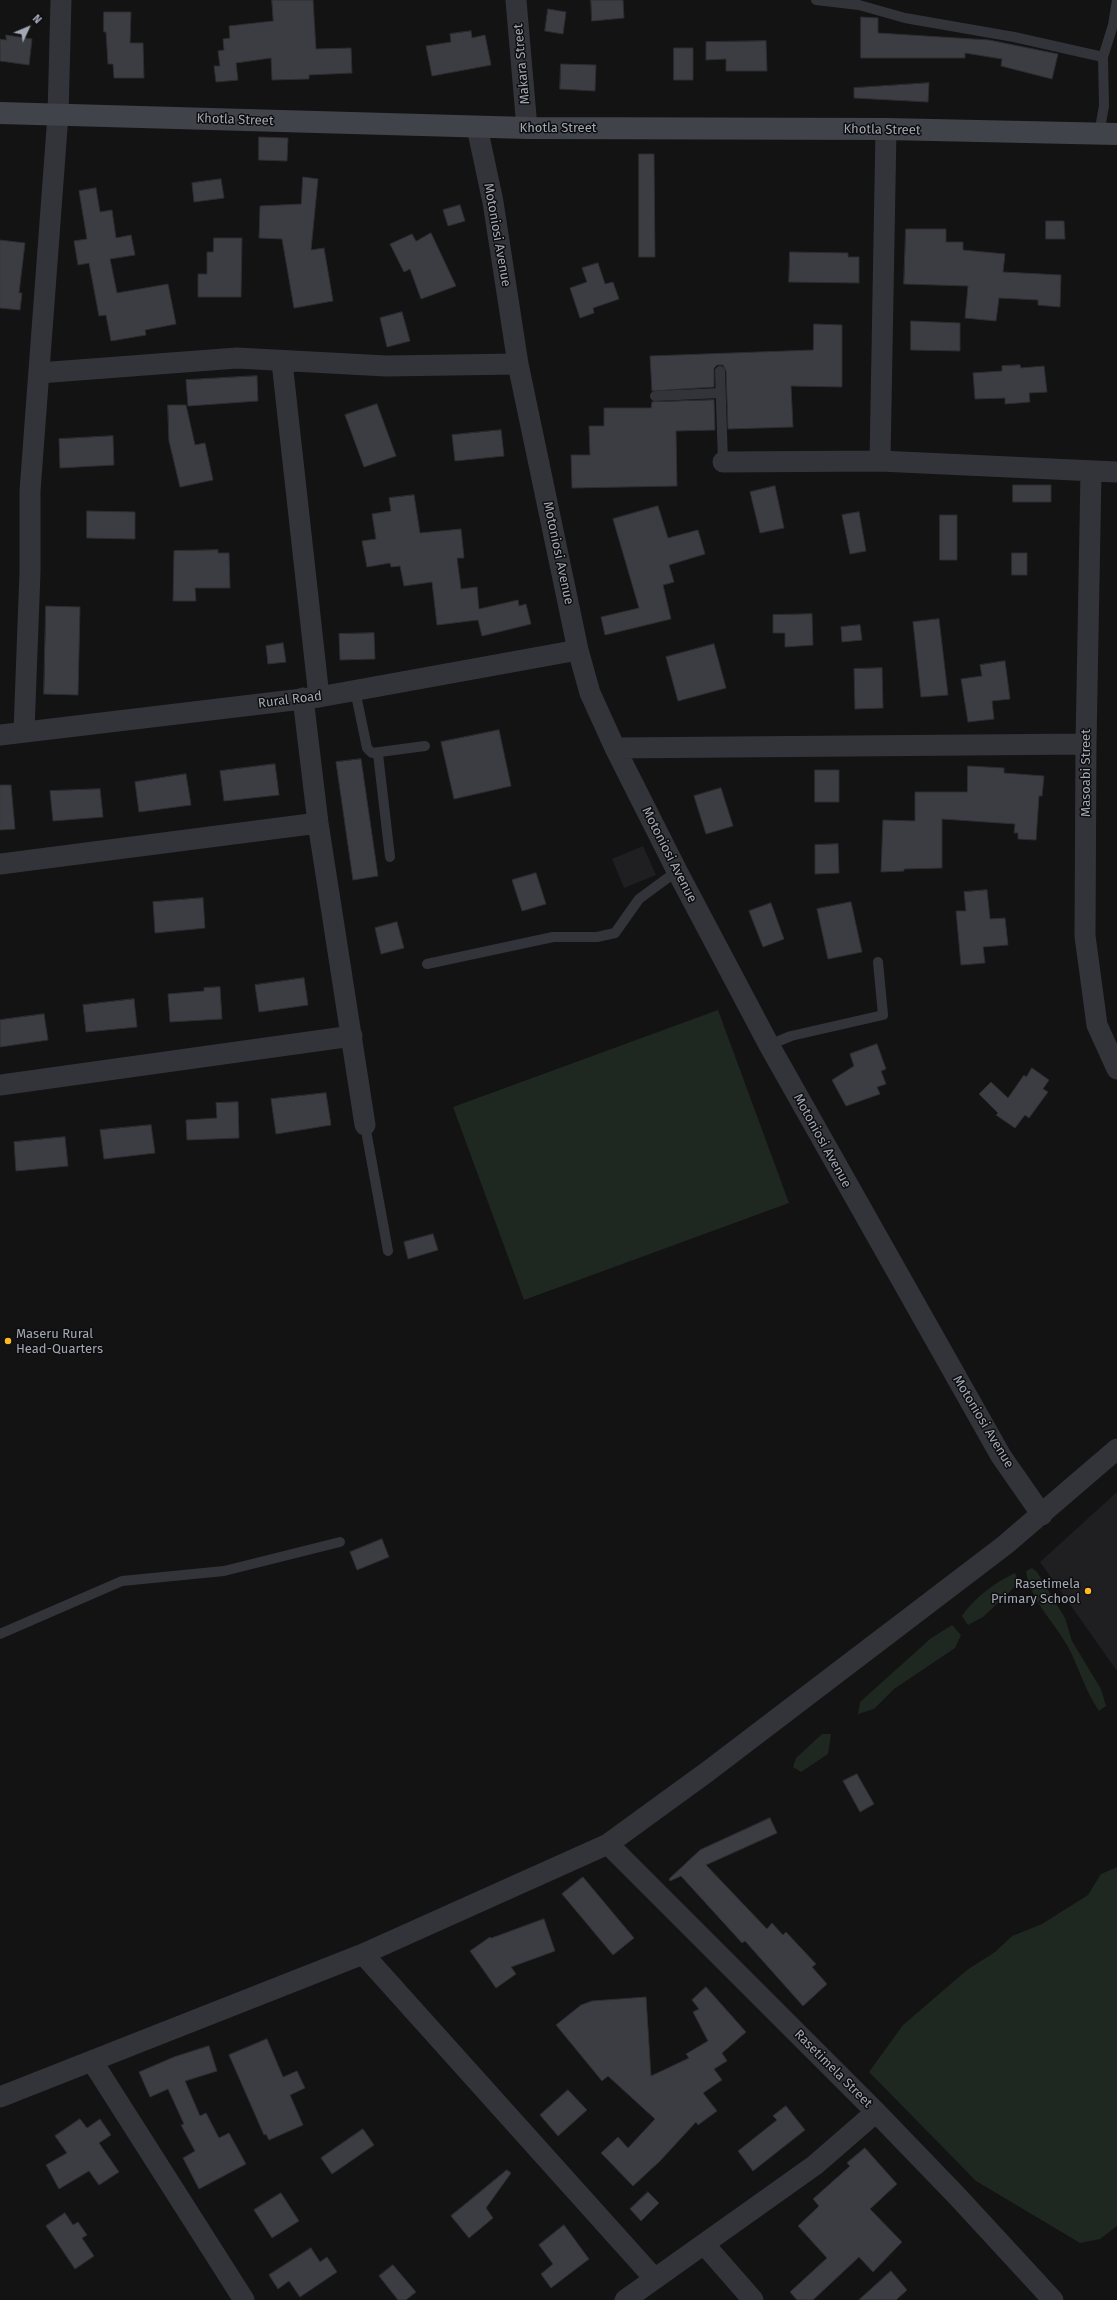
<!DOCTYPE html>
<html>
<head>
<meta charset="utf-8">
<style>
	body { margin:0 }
	#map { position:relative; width:1117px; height:2300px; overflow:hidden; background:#131314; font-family:"Fira Sans",sans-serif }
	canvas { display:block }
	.north { position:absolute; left:8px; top:8px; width:40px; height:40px; -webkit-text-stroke:3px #0e0e0f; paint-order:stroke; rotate:46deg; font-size:11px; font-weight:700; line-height:16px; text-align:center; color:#a3a8b6 }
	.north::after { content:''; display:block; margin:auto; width:14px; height:18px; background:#a3a8b6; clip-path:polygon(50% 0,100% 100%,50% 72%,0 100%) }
</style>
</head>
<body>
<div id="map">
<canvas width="1117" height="2300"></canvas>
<div class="north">N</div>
</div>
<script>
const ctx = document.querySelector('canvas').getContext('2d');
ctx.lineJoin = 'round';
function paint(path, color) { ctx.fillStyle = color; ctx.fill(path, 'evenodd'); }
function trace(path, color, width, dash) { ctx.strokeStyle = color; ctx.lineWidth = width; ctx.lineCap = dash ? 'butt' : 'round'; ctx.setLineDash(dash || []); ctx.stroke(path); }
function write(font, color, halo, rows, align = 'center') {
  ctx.font = font + ' "Fira Sans",sans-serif'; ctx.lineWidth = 3; ctx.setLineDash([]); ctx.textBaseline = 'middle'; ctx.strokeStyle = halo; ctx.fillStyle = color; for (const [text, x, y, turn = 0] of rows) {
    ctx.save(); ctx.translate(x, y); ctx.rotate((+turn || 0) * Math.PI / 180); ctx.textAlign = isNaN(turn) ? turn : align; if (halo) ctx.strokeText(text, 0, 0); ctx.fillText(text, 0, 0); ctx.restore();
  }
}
paint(new Path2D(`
	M 643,846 L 656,875 L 624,888 L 612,859 Z
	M 1117,1492 L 1117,1671 L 1040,1562 Z`), '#1f1e21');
paint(new Path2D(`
	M 718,1010 L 789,1203 L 524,1300 L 453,1107 Z
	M 1032,1568 L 1037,1572 L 1065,1618 L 1072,1641 L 1101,1689 L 1106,1706 L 1099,1711 C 1085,1691 1079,1667 1067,1645 C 1053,1621 1030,1599 1026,1571 Z
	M 1015,1573 L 1019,1583 L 983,1617 L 968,1625 L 962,1616 C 975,1597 994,1583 1015,1573 Z
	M 952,1625 L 961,1635 L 955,1648 L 894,1689 L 874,1709 L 858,1714 L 860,1702 L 930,1639 Z
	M 822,1734 L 831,1734 L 828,1754 L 801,1772 L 793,1767 L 796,1758 Z
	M 1117,1867 L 1117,2226 L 1100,2239 L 1080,2243 L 976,2181 L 869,2072 L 903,2025 L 967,1970 L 995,1952 L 1012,1936 L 1042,1924 L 1088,1895 L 1101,1874 Z`), '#1e2720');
const building = new Path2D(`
	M 272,0 L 313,0 L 316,49 L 351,48 L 352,73 L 309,75 L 309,79 L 272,80 L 271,58 L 236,63 L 238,80 L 216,82 L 214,66 L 220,66 L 218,51 L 224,50 L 223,39 L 230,38 L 229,26 L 273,21 Z
	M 591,0 L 623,0 L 624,18 L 592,21 Z
	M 548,9 L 566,12 L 563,34 L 545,31 Z
	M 104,12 L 131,12 L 130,43 L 143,43 L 144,78 L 114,78 L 113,64 L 108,64 L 106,32 L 104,32 Z
	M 861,17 L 878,18 L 878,33 L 989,40 L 1058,54 L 1052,79 L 1001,66 L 1002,59 L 965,53 L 965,58 L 861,58 Z
	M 471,31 L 472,38 L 485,35 L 491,65 L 432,76 L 426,46 L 451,42 L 450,34 Z
	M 6,35 L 32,39 L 29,65 L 0,61 L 0,39 L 6,40 Z
	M 766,41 L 767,71 L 726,71 L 726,59 L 706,60 L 706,42 Z
	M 674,48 L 693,48 L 693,80 L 674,80 Z
	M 561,64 L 596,65 L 595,91 L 560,89 Z
	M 929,83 L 928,102 L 854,98 L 854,88 Z
	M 259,137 L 288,138 L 287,161 L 259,160 Z
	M 639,154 L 654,154 L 655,257 L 639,257 Z
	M 303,177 L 318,179 L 311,250 L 324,248 L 333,301 L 294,308 L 282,239 L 259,238 L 260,206 L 301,204 Z
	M 221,179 L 224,198 L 194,202 L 192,183 Z
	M 96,188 L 100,212 L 112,210 L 116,238 L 131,235 L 135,255 L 110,259 L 117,293 L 168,284 L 176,324 L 145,330 L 146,335 L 111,341 L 106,315 L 99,316 L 89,263 L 78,265 L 74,241 L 87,239 L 79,191 Z
	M 460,205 L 465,221 L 448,226 L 443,210 Z
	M 1046,221 L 1064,221 L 1065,239 L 1046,239 Z
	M 906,229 L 946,229 L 946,242 L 963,242 L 963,250 L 1005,254 L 1003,272 L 1061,275 L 1060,307 L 1038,305 L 1038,300 L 999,298 L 996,321 L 965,318 L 968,286 L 904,284 Z
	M 431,233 L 456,286 L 421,299 L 410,269 L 404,272 L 390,244 L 412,234 L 416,241 Z
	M 214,238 L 242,238 L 241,297 L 198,297 L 198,274 L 207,274 L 207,252 L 213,252 Z
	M 0,240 L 25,243 L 19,293 L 22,293 L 20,310 L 0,308 Z
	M 790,252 L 848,253 L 848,257 L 859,257 L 859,283 L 789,282 Z
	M 598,263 L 605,284 L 613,282 L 619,299 L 593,308 L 594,313 L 580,318 L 570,288 L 587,282 L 582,268 Z
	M 402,312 L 410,341 L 387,347 L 380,318 Z
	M 911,321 L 960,323 L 960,351 L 911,350 Z
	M 814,324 L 842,325 L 842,387 L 791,386 L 793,427 L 728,429 L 726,371 L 723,365 L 717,365 L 714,368 L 714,387 L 652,391 L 650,356 L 813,350 Z
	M 1020,365 L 1021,368 L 1044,366 L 1047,392 L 1029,393 L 1030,402 L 1005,404 L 1005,398 L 975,399 L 973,373 L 1002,371 L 1002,366 Z
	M 257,376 L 258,401 L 188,406 L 186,380 Z
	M 714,400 L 715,430 L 676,431 L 677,486 L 572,488 L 571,455 L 590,455 L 589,426 L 604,426 L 604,408 L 651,408 L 652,402 Z
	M 377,404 L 396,456 L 364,467 L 345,415 Z
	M 168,405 L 186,405 L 195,445 L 205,443 L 213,480 L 180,487 L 169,441 Z
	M 501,430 L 504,456 L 455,461 L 452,435 Z
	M 113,436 L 114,465 L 60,468 L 59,439 Z
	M 1013,485 L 1051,485 L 1051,502 L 1013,502 Z
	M 775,486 L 784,528 L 760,533 L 750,492 Z
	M 414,495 L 420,533 L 461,529 L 464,558 L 457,558 L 461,589 L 477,587 L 479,609 L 518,600 L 519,606 L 526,604 L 531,624 L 482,636 L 478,620 L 437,625 L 432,582 L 404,586 L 400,566 L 391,567 L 390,563 L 367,567 L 362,541 L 376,539 L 372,514 L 391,511 L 389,498 Z
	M 658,506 L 668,538 L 698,530 L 705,554 L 669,565 L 674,582 L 663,585 L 671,619 L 605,635 L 601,617 L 639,608 L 613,519 Z
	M 87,511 L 135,512 L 135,539 L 87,538 Z
	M 859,512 L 866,551 L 850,554 L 842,515 Z
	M 940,515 L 957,515 L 957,560 L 940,560 Z
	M 218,550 L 218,553 L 229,553 L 230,588 L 195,588 L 196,601 L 173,601 L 174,551 Z
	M 1012,553 L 1027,553 L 1027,575 L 1012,575 Z
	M 46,606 L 80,607 L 78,695 L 44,694 Z
	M 812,614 L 813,645 L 785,647 L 785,633 L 773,633 L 773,615 Z
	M 939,619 L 948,695 L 921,697 L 913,622 Z
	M 860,625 L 862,640 L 842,642 L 841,627 Z
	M 374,633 L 375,659 L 340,660 L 339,634 Z
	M 283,643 L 286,662 L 268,664 L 266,646 Z
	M 714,644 L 726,688 L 678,701 L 666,657 Z
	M 1005,661 L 1010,699 L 992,701 L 994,719 L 968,722 L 961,679 L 982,676 L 980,665 Z
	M 882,668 L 883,708 L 855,709 L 854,669 Z
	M 499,730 L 511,786 L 454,799 L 441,742 Z
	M 361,759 L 378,876 L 353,880 L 336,762 Z
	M 275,764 L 279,795 L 224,801 L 220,771 Z
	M 968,766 L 1004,768 L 1004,773 L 1044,776 L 1042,796 L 1039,796 L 1036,840 L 1018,839 L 1018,833 L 1014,833 L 1015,824 L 942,819 L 942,868 L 904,869 L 904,871 L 881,872 L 883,820 L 915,821 L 915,792 L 967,792 Z
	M 815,770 L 839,770 L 839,802 L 815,802 Z
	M 186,774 L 191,805 L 139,812 L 135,782 Z
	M 0,785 L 11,785 L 15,829 L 0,830 Z
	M 721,788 L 733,826 L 706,834 L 694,796 Z
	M 100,789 L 103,817 L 53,821 L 50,791 Z
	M 838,844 L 839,873 L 815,874 L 815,845 Z
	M 536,873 L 546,904 L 522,911 L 512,880 Z
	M 987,890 L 990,919 L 1005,918 L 1008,945 L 983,947 L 985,963 L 961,965 L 956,911 L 966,911 L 964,892 Z
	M 203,898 L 205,928 L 155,933 L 153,902 Z
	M 851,902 L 862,952 L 828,959 L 817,909 Z
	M 771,903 L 784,939 L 763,947 L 749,911 Z
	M 397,922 L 404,948 L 381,954 L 375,928 Z
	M 304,978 L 308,1005 L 259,1012 L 255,985 Z
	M 220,987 L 222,1019 L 170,1022 L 168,994 L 204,991 L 204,988 Z
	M 134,999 L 137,1027 L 86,1032 L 83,1005 Z
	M 44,1014 L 48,1040 L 0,1047 L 0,1020 Z
	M 877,1044 L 886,1069 L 881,1071 L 886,1084 L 877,1087 L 880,1094 L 846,1106 L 832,1080 L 854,1066 L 850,1054 Z
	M 1032,1068 L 1049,1080 L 1043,1089 L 1048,1092 L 1029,1118 L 1025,1115 L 1015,1128 L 996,1115 L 998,1113 L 979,1094 L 991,1082 L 1008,1098 L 1024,1075 L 1026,1077 Z
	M 326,1093 L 331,1125 L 276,1134 L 271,1099 Z
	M 238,1102 L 239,1138 L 187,1140 L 186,1120 L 217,1118 L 216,1103 Z
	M 151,1125 L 155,1153 L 104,1159 L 100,1130 Z
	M 65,1137 L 68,1166 L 16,1171 L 14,1142 Z
	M 433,1234 L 438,1250 L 408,1259 L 404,1242 Z
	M 382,1539 L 389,1557 L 357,1570 L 350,1552 Z
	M 857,1774 L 874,1804 L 860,1812 L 843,1781 Z
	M 770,1818 L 777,1833 L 706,1865 L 767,1929 L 772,1923 L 783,1935 L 786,1932 L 816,1964 L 812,1967 L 827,1984 L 803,2006 L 745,1941 L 742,1943 L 681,1876 L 670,1881 L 669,1879 L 700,1850 Z
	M 583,1877 L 634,1938 L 613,1955 L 562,1894 Z
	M 544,1919 L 555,1951 L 511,1967 L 516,1974 L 496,1988 L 470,1951 L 490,1937 L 491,1938 Z
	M 706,1987 L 746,2032 L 722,2053 L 727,2061 L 714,2069 L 722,2080 L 703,2093 L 717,2111 L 698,2125 L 696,2122 L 660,2161 L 633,2186 L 601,2153 L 618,2137 L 628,2148 L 655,2119 L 608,2076 L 602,2081 L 556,2025 L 581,2005 L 592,2001 L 646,1997 L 651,2076 L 689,2058 L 686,2054 L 708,2041 L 693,2012 L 699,2009 L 692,2000 Z
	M 267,2039 L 283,2077 L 297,2071 L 305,2088 L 290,2095 L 303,2125 L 269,2140 L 266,2134 L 264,2135 L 229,2055 Z
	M 209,2046 L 217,2071 L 185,2081 L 200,2116 L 206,2113 L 219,2138 L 229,2133 L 246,2164 L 199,2189 L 183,2158 L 195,2151 L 181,2125 L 184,2124 L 168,2089 L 150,2097 L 139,2072 L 174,2057 Z
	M 568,2090 L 587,2110 L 558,2136 L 540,2115 Z
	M 786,2106 L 805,2130 L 753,2171 L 738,2151 L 777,2120 L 773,2116 Z
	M 80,2119 L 87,2128 L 100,2119 L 111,2135 L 99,2143 L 119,2172 L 99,2185 L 89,2171 L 59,2189 L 46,2165 L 67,2153 L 55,2136 Z
	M 363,2129 L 374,2145 L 332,2174 L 321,2158 Z
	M 865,2148 L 897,2184 L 870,2209 L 902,2242 L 873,2272 L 859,2257 L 813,2300 L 797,2300 L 790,2292 L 827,2258 L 798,2226 L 819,2206 L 813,2199 L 850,2166 L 847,2163 Z
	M 507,2170 L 511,2173 L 486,2208 L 493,2218 L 469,2238 L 451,2216 Z
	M 648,2192 L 659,2203 L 641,2221 L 630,2209 Z
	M 281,2193 L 299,2221 L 272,2238 L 254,2210 Z
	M 65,2213 L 73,2225 L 78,2222 L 87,2235 L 82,2238 L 94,2256 L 75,2269 L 46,2226 Z
	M 564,2225 L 589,2259 L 551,2288 L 541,2274 L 553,2264 L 539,2245 Z
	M 311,2248 L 320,2262 L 327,2257 L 337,2272 L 300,2297 L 289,2281 L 278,2289 L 269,2275 Z
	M 393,2265 L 416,2292 L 406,2300 L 398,2300 L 379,2276 Z
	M 891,2271 L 907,2290 L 896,2300 L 859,2300 Z`);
paint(building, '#3c3d42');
trace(building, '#2d2c31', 1);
trace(new Path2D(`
	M 816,0 L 859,5 L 905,18 L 1014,37 L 1103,57
	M 1099,134 L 1104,106 L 1103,57 L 1113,25 L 1117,0
	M 720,371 L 723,462
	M 655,396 L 720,393
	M 355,690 L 367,748 L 372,753 L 425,746
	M 378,754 L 390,857
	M 427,964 L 553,937 L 597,937 L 615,933 L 639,899 L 677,871
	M 769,1045 L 791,1036 L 883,1015 L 878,962
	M 365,1125 L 388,1251
	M 0,1634 L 122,1581 L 224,1571 L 340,1542`), '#33343a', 10);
trace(new Path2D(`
	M 516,0 L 527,128
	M 477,127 L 493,202 L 518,364 L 578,650 L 590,693 L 615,748 L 677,871 L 769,1045 L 1001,1456 L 1042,1515
	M 282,362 L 319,697
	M 39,373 L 237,358 L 386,366 L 518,364
	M 880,461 L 886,129
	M 723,462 L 880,461 L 1117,472
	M 1091,472 L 1086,744 L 1085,936 L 1097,1025 L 1117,1069
	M 303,698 L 318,823 L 365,1125
	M 24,731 L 30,572 L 30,491 L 58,115 L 61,0
	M 0,735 L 319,697 L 578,650
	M 615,748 L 1086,744
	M 0,864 L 318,823
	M 0,1085 L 352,1036
	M 608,1844 L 876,2112 L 957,2196 L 1053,2300
	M 363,1954 L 654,2278
	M 92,2061 L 244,2300
	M 0,2097 L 363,1954 L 608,1844 L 707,1772 L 1005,1545 L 1117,1449
	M 704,2244 L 753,2300
	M 625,2300 L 815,2165 L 876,2112`), '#33343a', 21);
trace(new Path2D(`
	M 0,113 L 527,128 L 886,129 L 1117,134`), '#41434a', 22);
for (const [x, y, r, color] of [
	[8,1341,4,"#fdba22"],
	[1088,1591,4,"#fdba22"]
]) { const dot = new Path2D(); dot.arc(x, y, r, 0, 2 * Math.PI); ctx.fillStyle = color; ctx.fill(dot); trace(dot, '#0e0e0f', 1.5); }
write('13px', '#a3a8b6', '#0e0e0f', [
	["Makara Street",522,64,-95],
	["Khotla Street",235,120,2],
	["Khotla Street",558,128],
	["Khotla Street",882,130,1],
	["Motoniosi Avenue",497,235,80],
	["Motoniosi Avenue",558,553,78],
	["Rural Road",290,700,-7],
	["Masoabi Street",1086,773,-90],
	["Motoniosi Avenue",669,855,63],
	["Motoniosi Avenue",822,1141,61],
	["Motoniosi Avenue",983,1422,59],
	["Rasetimela Street",833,2069,45]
]);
write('13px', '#a3a8b6', '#0e0e0f', [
	["Maseru Rural",16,1334],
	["Head-Quarters",16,1349],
	["Rasetimela",1080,1584,"right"],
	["Primary School",1080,1599,"right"]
], 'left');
</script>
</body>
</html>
